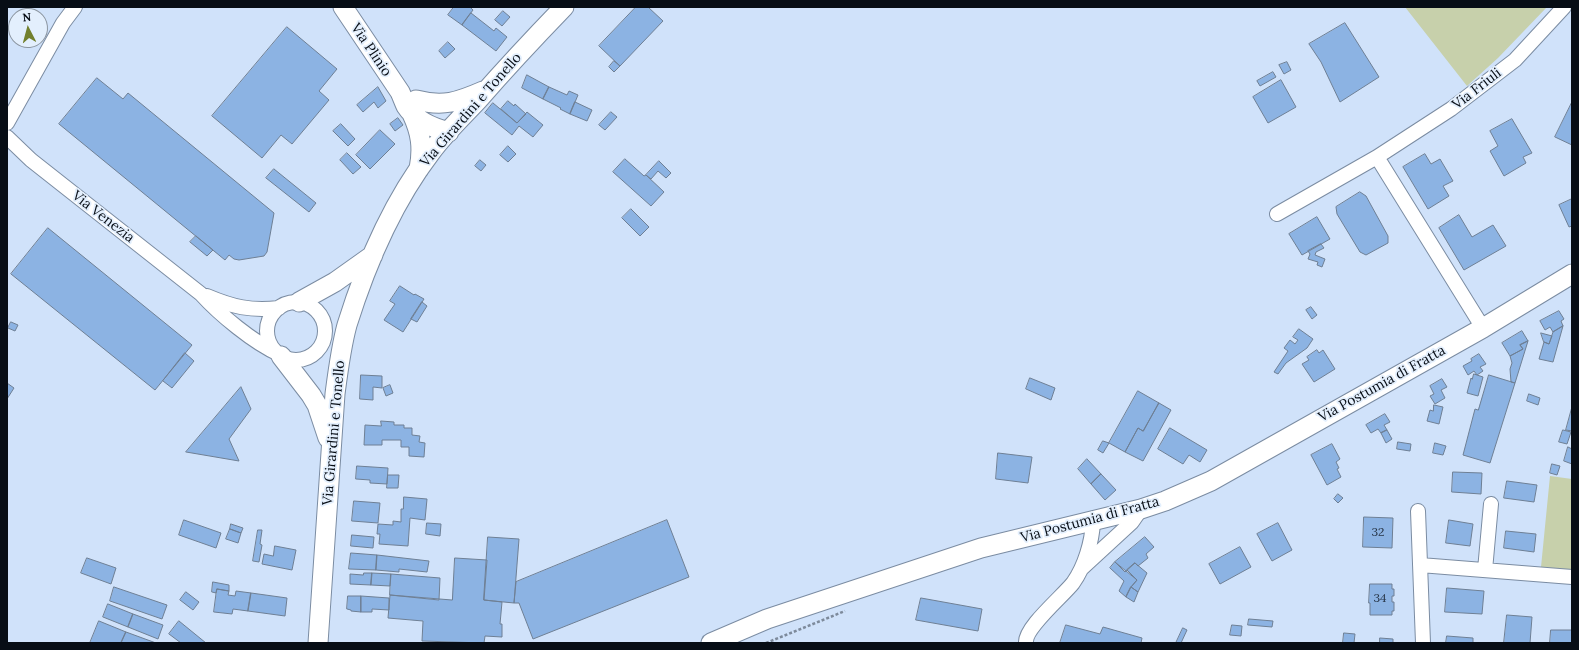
<!DOCTYPE html>
<html>
<head>
<meta charset="utf-8">
<style>
	body { margin:0 }
	#map { position:relative; width:1579px; height:650px; overflow:hidden; background:#d0e2fa; font-family:Lora,serif }
	canvas { display:block }
	.frame { position:absolute; inset:0; border:8px solid #070d15; pointer-events:none }
	.north { position:absolute; left:8px; top:8px; width:40px; height:40px; box-sizing:border-box; background:#e3effd; border:1px solid #8b95a0; border-radius:50%; rotate:354deg; font-size:11px; font-weight:700; line-height:16px; text-align:center; color:#070d15 }
	.north::after { content:''; display:block; margin:auto; width:14px; height:18px; background:#72802e; clip-path:polygon(50% 0,100% 100%,50% 72%,0 100%) }
</style>
</head>
<body>
<div id="map">
<canvas width="1579" height="650"></canvas>
<div class="frame"></div>
<div class="north">N</div>
</div>
<script>
const ctx = document.querySelector('canvas').getContext('2d');
ctx.lineJoin = 'round';
function paint(path, color) { ctx.fillStyle = color; ctx.fill(path, 'evenodd'); }
function trace(path, color, width, dash) { ctx.strokeStyle = color; ctx.lineWidth = width; ctx.lineCap = dash ? 'butt' : 'round'; ctx.setLineDash(dash || []); ctx.stroke(path); }
function write(font, color, halo, rows, align = 'center') {
  ctx.font = font + ' Lora,serif'; ctx.lineWidth = 3.5; ctx.setLineDash([]); ctx.textBaseline = 'middle'; ctx.strokeStyle = halo; ctx.fillStyle = color; for (const [text, x, y, turn = 0] of rows) {
    ctx.save(); ctx.translate(x, y); ctx.rotate((+turn || 0) * Math.PI / 180); ctx.textAlign = isNaN(turn) ? turn : align; if (halo) ctx.strokeText(text, 0, 0); ctx.fillText(text, 0, 0); ctx.restore();
  }
}
paint(new Path2D(`
	M 1405,7 L 1547,7 L 1498,58 L 1467,86 Z
	M 1550,476 L 1572,479 L 1572,571 L 1541,567 Z`), '#c7d0ab');
const building = new Path2D(`
	M 454,7 L 470,7 L 473,10 L 462,25 L 448,15 Z
	M 636,7 L 648,7 L 663,21 L 620,66 L 599,46 Z
	M 503,11 L 510,17 L 502,26 L 495,20 Z
	M 471,13 L 494,31 L 496,28 L 507,37 L 496,51 L 462,25 Z
	M 1345,23 L 1379,77 L 1340,102 L 1321,62 L 1309,44 Z
	M 287,27 L 337,69 L 319,91 L 329,100 L 292,144 L 281,135 L 262,158 L 212,116 Z
	M 448,42 L 455,49 L 445,58 L 439,51 Z
	M 614,61 L 620,66 L 614,72 L 609,67 Z
	M 1287,62 L 1291,70 L 1284,74 L 1279,65 Z
	M 1273,72 L 1276,77 L 1260,86 L 1257,81 Z
	M 527,75 L 549,87 L 543,99 L 522,88 Z
	M 97,78 L 123,99 L 128,93 L 274,213 L 267,252 L 264,256 L 239,260 L 234,259 L 229,255 L 225,260 L 59,124 Z
	M 1281,80 L 1296,107 L 1268,123 L 1253,97 Z
	M 378,87 L 386,101 L 378,108 L 374,102 L 363,112 L 357,105 Z
	M 549,87 L 567,95 L 569,91 L 578,95 L 570,114 L 560,109 L 561,108 L 543,99 Z
	M 508,101 L 514,106 L 515,104 L 526,114 L 517,123 L 501,109 Z
	M 575,102 L 592,110 L 587,121 L 570,114 Z
	M 1572,102 L 1572,145 L 1555,137 Z
	M 493,103 L 517,123 L 527,112 L 543,125 L 533,137 L 519,126 L 512,135 L 485,113 Z
	M 611,112 L 617,117 L 605,130 L 599,125 Z
	M 398,118 L 403,125 L 395,131 L 390,124 Z
	M 1512,119 L 1532,153 L 1523,157 L 1526,163 L 1504,176 L 1490,151 L 1498,146 L 1490,131 Z
	M 341,124 L 355,139 L 348,146 L 333,131 Z
	M 380,130 L 395,144 L 370,169 L 356,155 Z
	M 508,146 L 516,154 L 508,162 L 500,155 Z
	M 347,153 L 361,167 L 353,174 L 340,160 Z
	M 1425,154 L 1431,164 L 1440,159 L 1453,181 L 1443,186 L 1449,196 L 1428,209 L 1403,167 Z
	M 625,159 L 644,176 L 646,175 L 664,192 L 651,206 L 613,172 Z
	M 480,160 L 486,165 L 481,171 L 475,166 Z
	M 659,161 L 671,173 L 666,178 L 658,171 L 651,179 L 646,175 Z
	M 274,169 L 316,203 L 309,212 L 266,178 Z
	M 1360,192 L 1366,196 L 1388,236 L 1388,243 L 1366,255 L 1360,252 L 1337,214 L 1336,207 Z
	M 1572,199 L 1572,226 L 1569,227 L 1559,205 Z
	M 631,209 L 649,227 L 640,236 L 622,218 Z
	M 1459,215 L 1472,237 L 1493,225 L 1506,246 L 1464,270 L 1439,228 Z
	M 1317,217 L 1330,239 L 1302,255 L 1289,234 Z
	M 48,228 L 192,345 L 155,390 L 11,274 Z
	M 196,236 L 213,250 L 207,256 L 190,242 Z
	M 1321,244 L 1324,248 L 1316,252 L 1315,255 L 1325,259 L 1322,267 L 1317,265 L 1318,262 L 1308,259 L 1310,254 L 1308,251 Z
	M 400,286 L 414,295 L 415,294 L 424,299 L 403,332 L 384,320 L 395,304 L 390,301 Z
	M 422,302 L 427,306 L 417,322 L 411,319 Z
	M 1311,307 L 1317,315 L 1312,319 L 1306,310 Z
	M 1559,311 L 1564,319 L 1561,321 L 1563,326 L 1553,332 L 1550,327 L 1545,330 L 1540,321 Z
	M 11,322 L 18,325 L 15,331 L 8,328 Z
	M 1563,326 L 1553,362 L 1539,359 L 1544,342 L 1549,344 L 1553,332 Z
	M 1299,329 L 1313,339 L 1307,348 L 1286,363 L 1278,374 L 1274,372 L 1288,351 L 1284,348 L 1290,340 L 1295,344 L 1298,340 L 1293,337 Z
	M 1522,331 L 1528,341 L 1520,345 L 1523,349 L 1510,356 L 1502,343 Z
	M 1541,333 L 1552,336 L 1549,344 L 1544,342 Z
	M 1528,341 L 1515,383 L 1511,382 L 1510,369 L 1512,363 L 1510,356 L 1523,349 L 1520,345 Z
	M 1317,350 L 1319,353 L 1323,350 L 1335,369 L 1314,382 L 1302,364 L 1309,360 L 1307,357 Z
	M 185,353 L 194,361 L 172,388 L 163,381 Z
	M 1479,354 L 1486,364 L 1480,367 L 1483,371 L 1477,375 L 1474,371 L 1468,375 L 1463,366 L 1472,361 L 1471,359 Z
	M 1474,374 L 1483,377 L 1478,396 L 1467,393 L 1471,378 L 1472,379 Z
	M 361,375 L 382,376 L 382,388 L 373,387 L 373,400 L 360,399 Z
	M 1489,375 L 1515,383 L 1490,463 L 1463,455 L 1475,409 L 1478,410 Z
	M 1030,378 L 1055,388 L 1051,400 L 1026,389 Z
	M 1442,379 L 1447,387 L 1441,390 L 1445,398 L 1435,404 L 1430,396 L 1434,394 L 1430,386 Z
	M 7,383 L 14,388 L 7,399 Z
	M 390,385 L 393,393 L 386,396 L 383,388 Z
	M 241,387 L 251,409 L 229,439 L 239,461 L 186,452 Z
	M 1138,391 L 1159,403 L 1143,431 L 1138,428 L 1125,452 L 1109,443 Z
	M 1529,394 L 1540,398 L 1538,405 L 1527,401 Z
	M 1159,403 L 1171,410 L 1143,461 L 1125,452 L 1138,428 L 1143,431 Z
	M 1434,405 L 1443,407 L 1439,424 L 1427,421 L 1430,410 L 1433,411 Z
	M 1572,407 L 1572,431 L 1566,430 Z
	M 1385,414 L 1390,422 L 1384,425 L 1387,430 L 1381,433 L 1378,429 L 1371,433 L 1366,425 Z
	M 381,421 L 394,422 L 394,425 L 404,425 L 404,428 L 412,428 L 412,435 L 420,436 L 419,442 L 425,443 L 424,457 L 409,456 L 409,447 L 401,447 L 401,440 L 382,440 L 382,445 L 364,445 L 365,425 L 381,426 Z
	M 1170,428 L 1207,450 L 1200,462 L 1189,455 L 1183,464 L 1158,449 Z
	M 1387,430 L 1392,439 L 1386,443 L 1381,433 Z
	M 1563,430 L 1571,432 L 1567,444 L 1559,442 Z
	M 1103,441 L 1109,443 L 1103,453 L 1098,450 Z
	M 1398,442 L 1411,444 L 1410,451 L 1397,449 Z
	M 1435,443 L 1446,446 L 1443,455 L 1433,453 Z
	M 1332,444 L 1340,459 L 1336,462 L 1339,468 L 1337,469 L 1341,477 L 1327,485 L 1311,455 Z
	M 1568,447 L 1572,449 L 1572,464 L 1564,461 Z
	M 998,453 L 1032,457 L 1028,483 L 996,479 Z
	M 1087,459 L 1101,474 L 1091,484 L 1078,469 Z
	M 1552,464 L 1560,466 L 1557,475 L 1550,473 Z
	M 357,466 L 388,468 L 387,484 L 370,483 L 370,480 L 356,479 Z
	M 1453,472 L 1482,473 L 1481,494 L 1452,492 Z
	M 1101,474 L 1116,490 L 1105,500 L 1091,484 Z
	M 388,475 L 399,475 L 398,488 L 387,488 Z
	M 1507,481 L 1537,485 L 1534,502 L 1504,498 Z
	M 1338,494 L 1343,498 L 1338,503 L 1334,499 Z
	M 404,497 L 427,499 L 425,520 L 410,518 L 408,546 L 379,544 L 380,534 L 377,534 L 378,524 L 393,525 L 393,521 L 401,522 L 401,509 L 403,509 Z
	M 354,501 L 380,503 L 378,523 L 352,521 Z
	M 1364,517 L 1393,518 L 1392,548 L 1363,547 Z
	M 184,520 L 221,533 L 216,548 L 179,535 Z
	M 667,520 L 689,577 L 533,639 L 519,603 L 514,603 L 516,582 Z
	M 1449,520 L 1473,524 L 1470,546 L 1446,543 Z
	M 427,523 L 441,524 L 440,536 L 426,534 Z
	M 1278,523 L 1292,550 L 1272,561 L 1257,534 Z
	M 231,524 L 243,528 L 241,533 L 230,529 Z
	M 230,529 L 241,533 L 238,543 L 226,539 Z
	M 258,530 L 262,530 L 260,544 L 262,545 L 259,562 L 253,561 Z
	M 1506,531 L 1536,534 L 1534,552 L 1504,548 Z
	M 352,535 L 374,537 L 373,548 L 351,546 Z
	M 488,537 L 519,539 L 514,603 L 484,600 Z
	M 1145,537 L 1154,547 L 1146,554 L 1148,558 L 1138,566 L 1135,563 L 1125,572 L 1115,562 Z
	M 275,546 L 296,550 L 292,570 L 262,564 L 264,554 L 273,556 Z
	M 1240,547 L 1251,567 L 1220,584 L 1209,564 Z
	M 351,553 L 377,555 L 376,570 L 349,569 Z
	M 377,555 L 429,561 L 427,572 L 399,569 L 399,572 L 376,570 Z
	M 87,558 L 116,568 L 111,584 L 81,573 Z
	M 455,558 L 487,560 L 484,600 L 502,602 L 500,624 L 502,624 L 502,637 L 485,636 L 484,643 L 422,641 L 423,621 L 388,618 L 390,595 L 452,600 Z
	M 1115,562 L 1137,580 L 1131,587 L 1126,597 L 1119,591 L 1124,581 L 1110,568 Z
	M 1135,563 L 1147,573 L 1138,592 L 1131,587 L 1137,580 L 1127,570 Z
	M 364,573 L 372,573 L 371,585 L 350,584 L 350,574 L 363,575 Z
	M 372,573 L 391,574 L 390,586 L 371,585 Z
	M 391,574 L 440,578 L 439,600 L 390,595 Z
	M 213,582 L 229,585 L 229,591 L 217,589 L 216,593 L 212,592 Z
	M 1370,584 L 1392,584 L 1392,589 L 1394,589 L 1394,596 L 1392,596 L 1392,602 L 1394,602 L 1394,611 L 1392,611 L 1392,615 L 1370,615 L 1370,603 L 1369,603 Z
	M 114,587 L 167,605 L 162,619 L 110,601 Z
	M 1131,587 L 1138,592 L 1134,602 L 1126,597 Z
	M 1447,588 L 1484,591 L 1482,614 L 1445,612 Z
	M 217,589 L 229,591 L 228,595 L 235,596 L 236,591 L 251,593 L 248,611 L 233,609 L 232,614 L 214,612 Z
	M 186,592 L 199,602 L 193,610 L 180,600 Z
	M 251,593 L 287,598 L 285,616 L 248,611 Z
	M 348,596 L 361,596 L 361,612 L 351,611 L 351,610 L 347,609 Z
	M 361,596 L 389,598 L 389,610 L 372,609 L 372,612 L 361,612 Z
	M 921,598 L 982,609 L 978,631 L 916,620 Z
	M 108,604 L 133,614 L 128,627 L 103,617 Z
	M 133,614 L 163,625 L 158,639 L 128,627 Z
	M 1507,615 L 1532,617 L 1530,643 L 1504,643 Z
	M 1249,619 L 1273,621 L 1272,627 L 1248,625 Z
	M 99,621 L 126,632 L 121,643 L 90,643 Z
	M 179,621 L 206,643 L 181,643 L 169,634 Z
	M 1066,625 L 1100,634 L 1103,627 L 1142,638 L 1141,643 L 1060,643 Z
	M 1232,625 L 1242,626 L 1241,636 L 1230,635 Z
	M 1183,628 L 1187,630 L 1181,643 L 1176,643 Z
	M 1551,630 L 1572,630 L 1572,643 L 1550,643 Z
	M 126,632 L 156,643 L 121,643 Z
	M 1344,633 L 1355,634 L 1354,643 L 1343,643 Z
	M 1447,636 L 1473,638 L 1473,643 L 1446,643 Z
	M 1380,638 L 1393,639 L 1393,643 L 1380,643 Z`);
paint(building, '#8cb3e3');
trace(building, '#6e7f94', 1);
const street = new Path2D(`
	M 7,123 L 63,23 L 75,7
	M 7,137 L 31,160 L 201,294 C 219,314 254,343 279,354
	M 1277,214 L 1377,157
	M 207,296 C 233,307 250,311 279,308
	M267 331a29 29 0 1 1 58 0a29 29 0 1 1-58 0Z
	M 1483,328 L 1377,157 L 1451,109 L 1515,60 L 1564,7
	M 1418,511 L 1423,643
	M 1420,565 L 1572,577
	M 1082,568 L 1132,522 L 1141,509
	M 1485,570 L 1491,504
	M 1026,643 C 1024,628 1063,596 1073,583 C 1085,566 1092,542 1093,522`);
const secondary = new Path2D(`
	M 343,7 L 400,92 C 402,96 404,102 406,106 C 415,120 433,128 449,132
	M 416,100 C 443,107 458,102 483,91
	M 412,114 C 421,133 423,148 419,169
	M 299,302 L 335,282 L 373,255
	M 281,356 L 311,395 L 317,405 L 328,438
	M 318,643 L 335,394 C 338,371 341,347 347,325 C 366,264 392,203 431,152 C 445,133 462,117 478,100 C 506,68 535,37 564,7
	M 711,643 L 767,619 L 981,548 L 1141,509 L 1165,501 L 1211,481 L 1483,328 L 1572,274`);
trace(street, '#7b8ca2', 16);
trace(secondary, '#7b8ca2', 21);
trace(new Path2D(`
	M 766,643 L 845,611`), '#7d8a9b', 2.5, [3, 2]);
trace(street, '#fff', 14);
trace(secondary, '#fff', 19);
write('12px', '#283648', null, [
	["32",1378,533],
	["34",1380,599]
]);
write('14px', '#070d15', '#e3effd', [
	["Via Plinio",371,50,56],
	["Via Friuli",1477,89,-38],
	["Via Girardini e Tonello",471,110,-49],
	["Via Venezia",103,217,38],
	["Via Postumia di Fratta",1382,384,-29],
	["Via Girardini e Tonello",334,433,-85],
	["Via Postumia di Fratta",1090,520,-15]
]);
</script>
</body>
</html>
